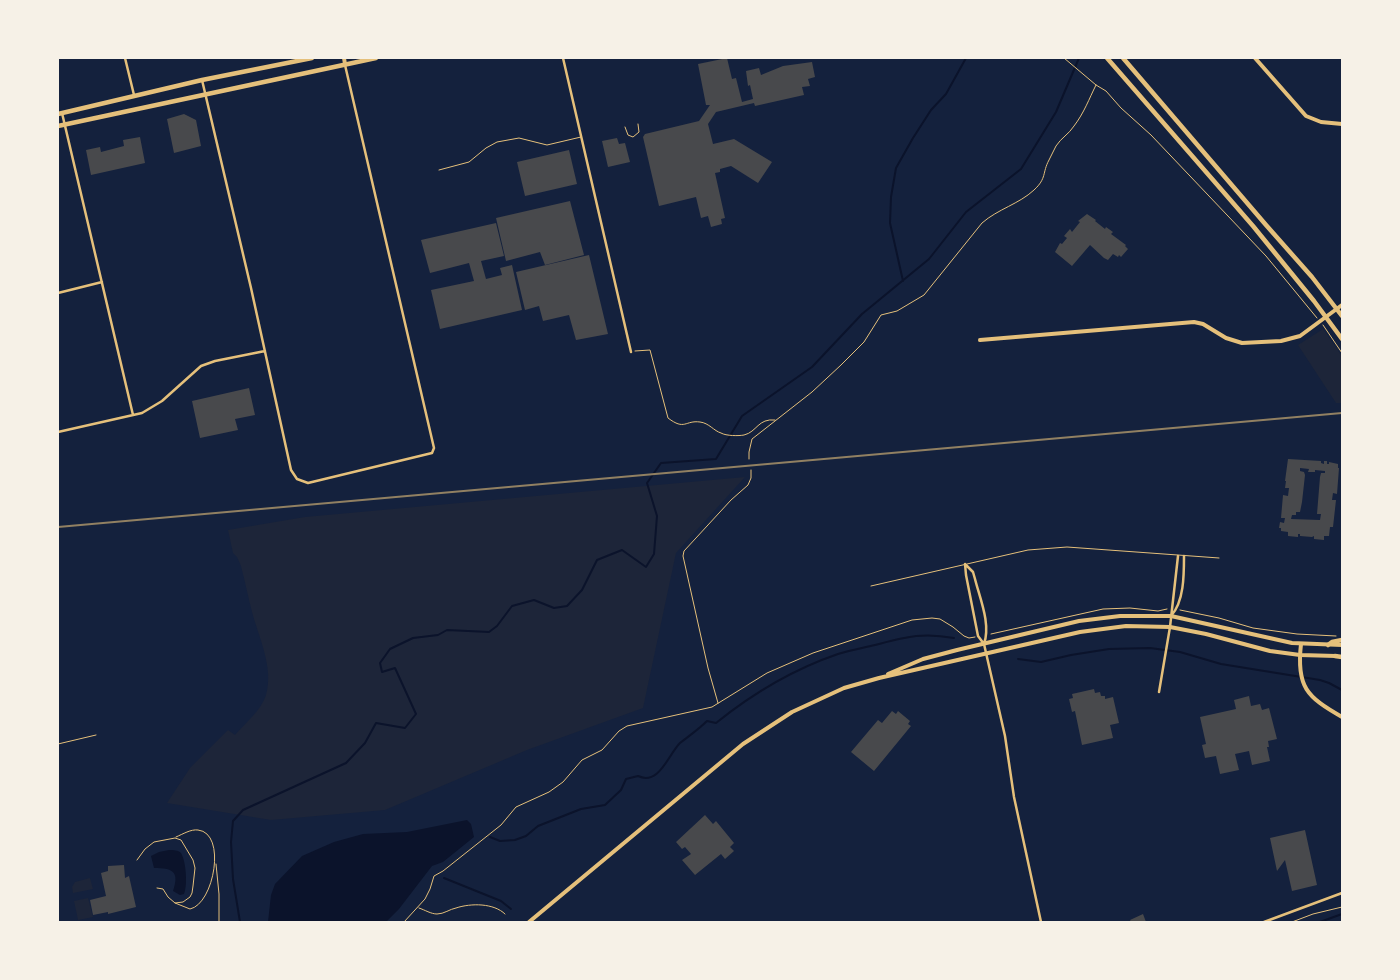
<!DOCTYPE html>
<html>
<head>
<meta charset="utf-8">
<style>
	body { margin:0 }
	#map { position:relative; width:1400px; height:980px; overflow:hidden; background:#14213d; font-family:Ubuntu,sans-serif }
	canvas { display:block }
	.frame { position:absolute; inset:0; border:59px solid #f6f1e7; pointer-events:none }
</style>
</head>
<body>
<div id="map">
<canvas width="1400" height="980"></canvas>
<div class="frame"></div>
</div>
<script>
const ctx = document.querySelector('canvas').getContext('2d');
ctx.lineJoin = 'round';
function paint(path, color) { ctx.fillStyle = color; ctx.fill(path, 'evenodd'); }
function trace(path, color, width, dash) { ctx.strokeStyle = color; ctx.lineWidth = width; ctx.lineCap = dash ? 'butt' : 'round'; ctx.setLineDash(dash || []); ctx.stroke(path); }
paint(new Path2D(`
	M 1323,329 L 1342,356 L 1342,403 L 1336,403 L 1298,345 Z
	M 745,477 L 676,553 L 643,708 L 527,750 L 385,810 L 271,820 L 167,803 L 190,768 L 228,730 L 235,735 C 245,723 261,711 266,695 C 274,668 259,638 252,612 C 248,597 245,581 241,566 L 237,557 L 233,553 L 228,530 L 305,517 Z
	M 90,878 L 93,889 L 73,893 L 72,887 L 75,882 Z
	M 88,898 L 93,917 L 78,920 L 74,901 Z`), '#1d2539');
paint(new Path2D(`
	M 467,820 L 471,824 L 474,837 L 443,862 L 432,866 L 399,909 L 386,922 L 268,922 L 271,895 L 275,884 L 302,856 L 334,842 L 363,834 L 407,832 Z
	M 169,850 C 174,850 178,850 181,853 C 186,861 188,885 184,894 L 180,895 L 173,891 C 180,871 172,868 154,868 L 151,856 L 159,852 Z`), '#0b132b');
trace(new Path2D(`
	M 903,281 L 890,223 L 891,197 L 896,168 L 913,138 L 931,110 L 946,94 L 966,58
	M 1018,659 L 1041,662 L 1071,655 L 1109,649 L 1150,648 L 1180,652 L 1221,664 L 1320,680 L 1329,683 L 1342,690
	M 490,837 L 500,841 L 515,840 L 526,836 L 538,826 L 581,809 L 605,805 L 621,790 L 626,779 L 638,776 C 659,786 668,755 680,743 C 689,736 699,729 707,721 L 716,723 C 752,694 794,669 838,654 C 850,650 863,648 875,645 C 906,637 922,632 954,638
	M 444,878 L 501,901 L 511,909
	M 240,922 L 233,879 L 231,842 L 233,821 L 243,810 L 346,763 L 365,743 L 376,723 L 405,728 L 416,714 L 395,668 L 382,672 L 380,663 L 390,649 L 413,638 L 438,635 L 447,630 L 489,632 L 497,626 L 512,606 L 534,600 L 554,608 L 567,606 L 582,590 L 597,560 L 622,550 L 646,567 L 654,554 L 657,516 L 647,483 L 661,463 L 716,459 L 742,416 L 812,367 L 862,314 L 929,259 L 966,212 L 1021,169 L 1056,112 L 1079,58
	M 1320,922 L 1342,914`), '#0b132b', 2);
paint(new Path2D(`
	M 727,58 L 732,79 L 736,78 L 742,102 L 753,99 L 750,85 L 748,86 L 746,71 L 759,68 L 761,75 L 783,66 L 812,62 L 815,77 L 808,79 L 810,86 L 802,87 L 804,95 L 755,106 L 754,103 L 716,112 L 708,124 L 713,144 L 734,139 L 772,162 L 758,183 L 731,166 L 720,169 L 720,172 L 715,173 L 725,218 L 721,219 L 722,224 L 711,227 L 708,216 L 701,218 L 696,197 L 659,206 L 643,137 L 645,134 L 699,121 L 710,105 L 706,105 L 698,64 Z
	M 184,114 L 196,120 L 201,146 L 174,153 L 167,119 Z
	M 140,137 L 145,163 L 91,175 L 86,150 L 100,147 L 101,152 L 124,146 L 123,140 Z
	M 617,138 L 619,144 L 625,143 L 630,162 L 608,167 L 602,141 Z
	M 569,150 L 577,184 L 525,196 L 517,162 Z
	M 570,201 L 584,255 L 545,265 L 540,252 L 506,261 L 496,218 Z
	M 1087,214 L 1096,220 L 1095,221 L 1105,229 L 1106,227 L 1113,232 L 1111,234 L 1126,245 L 1125,246 L 1128,249 L 1121,257 L 1119,255 L 1118,257 L 1113,254 L 1108,260 L 1104,258 L 1090,245 L 1072,266 L 1055,252 L 1060,243 L 1062,244 L 1067,238 L 1064,236 L 1070,229 L 1072,232 L 1080,222 L 1078,221 Z
	M 496,223 L 504,256 L 481,261 L 486,279 L 502,275 L 500,268 L 512,265 L 522,310 L 440,329 L 431,290 L 474,281 L 469,263 L 430,273 L 421,240 Z
	M 589,255 L 608,334 L 576,340 L 569,315 L 543,321 L 539,306 L 525,310 L 516,272 Z
	M 249,388 L 255,415 L 235,419 L 238,430 L 200,438 L 192,401 Z
	M 1288,459 L 1321,461 L 1321,463 L 1324,464 L 1324,461 L 1327,461 L 1327,464 L 1329,464 L 1329,462 L 1338,464 L 1338,468 L 1339,468 L 1337,494 L 1333,493 L 1332,500 L 1336,500 L 1333,527 L 1330,527 L 1329,536 L 1324,536 L 1324,540 L 1314,539 L 1314,536 L 1312,537 L 1300,536 L 1300,534 L 1298,534 L 1298,537 L 1288,536 L 1288,532 L 1281,531 L 1281,528 L 1279,528 L 1280,522 L 1284,523 L 1285,518 L 1281,518 L 1283,495 L 1288,496 L 1289,488 L 1285,488 L 1286,481 L 1285,481 ZM 1300,468 L 1309,469 L 1308,472 L 1315,472 L 1315,470 L 1325,471 L 1325,473 L 1321,473 L 1320,477 L 1317,514 L 1321,514 L 1320,520 L 1291,519 L 1292,515 L 1296,515 L 1296,512 L 1300,512 L 1302,502 L 1305,475 L 1304,472 L 1300,471 Z
	M 1094,689 L 1095,693 L 1100,692 L 1101,696 L 1105,696 L 1105,699 L 1113,697 L 1119,723 L 1110,725 L 1113,738 L 1082,745 L 1075,711 L 1072,712 L 1069,699 L 1073,698 L 1072,694 Z
	M 1249,696 L 1251,706 L 1260,704 L 1262,710 L 1269,708 L 1277,739 L 1268,741 L 1269,747 L 1267,747 L 1270,761 L 1252,765 L 1249,751 L 1235,754 L 1239,770 L 1220,774 L 1216,756 L 1205,758 L 1202,745 L 1206,744 L 1200,717 L 1236,709 L 1234,700 Z
	M 892,711 L 896,714 L 898,711 L 910,721 L 908,724 L 911,726 L 874,771 L 851,752 L 878,720 L 882,723 Z
	M 705,815 L 713,824 L 716,821 L 734,843 L 730,847 L 734,851 L 725,859 L 721,854 L 695,875 L 682,860 L 691,854 L 685,847 L 682,849 L 676,842 Z
	M 1305,830 L 1317,885 L 1292,891 L 1285,860 L 1277,871 L 1270,838 Z
	M 124,865 L 125,878 L 129,876 L 136,907 L 108,914 L 108,912 L 93,915 L 90,900 L 106,896 L 101,873 L 108,871 L 108,866 Z
	M 1143,914 L 1146,922 L 1131,922 L 1130,920 Z`), '#48494c');
trace(new Path2D(`
	M 1064,58 L 1096,85 L 1106,91 L 1121,108 L 1151,135 L 1266,256 L 1317,318
	M 1323,325 L 1342,353
	M 635,351 L 650,350 L 668,418 C 685,431 685,420 700,422 C 709,423 714,431 721,433 C 726,436 739,436 744,435 C 757,432 758,418 775,420
	M 749,459 L 749,452 L 752,439 L 812,392 L 841,365 L 864,342 L 881,315 L 897,311 L 924,295 L 982,223 C 998,209 1019,204 1034,190 C 1047,178 1042,173 1049,160 C 1051,155 1054,151 1056,146 C 1061,138 1069,134 1074,126 C 1084,113 1089,99 1096,85
	M 1180,610 L 1219,618 L 1253,628 L 1297,634 L 1336,636
	M 991,634 L 1103,609 L 1130,608 L 1158,611 L 1167,609
	M 718,703 L 708,668 L 683,556 L 684,551 L 731,500 L 748,485 L 751,478 L 751,470
	M 137,860 L 145,849 L 154,842 L 175,838 L 181,840 L 193,860 L 195,868 L 193,886 L 192,893 L 190,897 L 183,902 L 175,903 L 168,897 L 163,889 L 157,888
	M 216,864 L 219,894 L 219,922
	M 175,903 L 190,909 C 214,904 227,833 198,830 C 191,829 183,834 176,837
	M 419,908 C 425,910 431,914 437,914 C 444,914 450,909 456,908 C 471,903 494,903 505,914
	M 404,922 L 425,899 L 430,889 L 434,876 L 443,871 L 501,825 L 516,807 L 549,792 L 563,782 L 582,760 L 602,750 L 619,731 L 627,726 L 712,707 L 767,673 L 813,653 L 912,620 L 932,618 L 940,619 L 953,627 L 964,636 L 969,638 L 975,637
	M 1292,922 L 1313,914 L 1342,907`), '#e5c07b', 1);
trace(new Path2D(`
	M 625,127 L 628,135 L 633,137 L 639,132 L 638,124
	M 439,170 L 469,162 L 486,148 L 497,142 L 519,138 L 547,145 L 581,137
	M 871,586 L 1028,550 L 1067,547 L 1219,558
	M 58,744 L 96,735`), '#e5c07b', 1);
trace(new Path2D(`
	M 125,58 L 134,95
	M 563,58 L 631,352
	M 202,80 L 251,288 L 291,470 L 297,479 L 308,483 L 432,453 L 434,448 L 345,65
	M 62,113 L 133,415
	M 58,293 L 102,282
	M 58,432 L 142,413 L 162,401 L 201,366 L 215,361 L 265,351
	M 965,564 L 966,575 L 978,636 L 984,644 L 1005,736 L 1014,797 L 1041,922
	M 966,565 L 973,572 L 975,579 C 980,599 991,624 984,644
	M 1171,616 C 1184,602 1184,575 1184,556
	M 1159,692 L 1170,627 L 1178,556
	M 1264,922 L 1342,893`), '#e5c07b', 2.5);
trace(new Path2D(`
	M 344,58 L 345,64
	M 1255,58 L 1306,116 L 1321,122 L 1342,124
	M 980,340 L 1194,322 L 1203,324 L 1226,338 L 1242,343 L 1281,341 L 1300,336 L 1342,305
	M 1301,644 C 1296,687 1307,697 1342,717`), '#e5c07b', 4);
trace(new Path2D(`
	M 888,674 L 923,659 L 957,650 L 1079,621 L 1120,616 L 1171,616 L 1292,643 L 1342,645
	M 529,922 L 743,744 L 792,712 L 844,688 L 879,678 L 1080,632 L 1126,626 L 1170,627 L 1206,634 L 1270,651 L 1300,655 L 1336,656`), '#e5c07b', 4);
trace(new Path2D(`
	M 58,114 L 202,80 L 312,58
	M 58,126 L 376,58`), '#e5c07b', 4.5);
trace(new Path2D(`
	M 1107,58 L 1253,226 L 1314,301 L 1342,339
	M 1123,58 L 1266,225 L 1312,277 L 1342,316
	M 1328,645 L 1332,642 L 1342,640
	M 1335,656 L 1342,657`), '#e5c07b', 4.5);
trace(new Path2D(`
	M 58,527 L 1342,413`), '#918062', 2);
</script>
</body>
</html>
